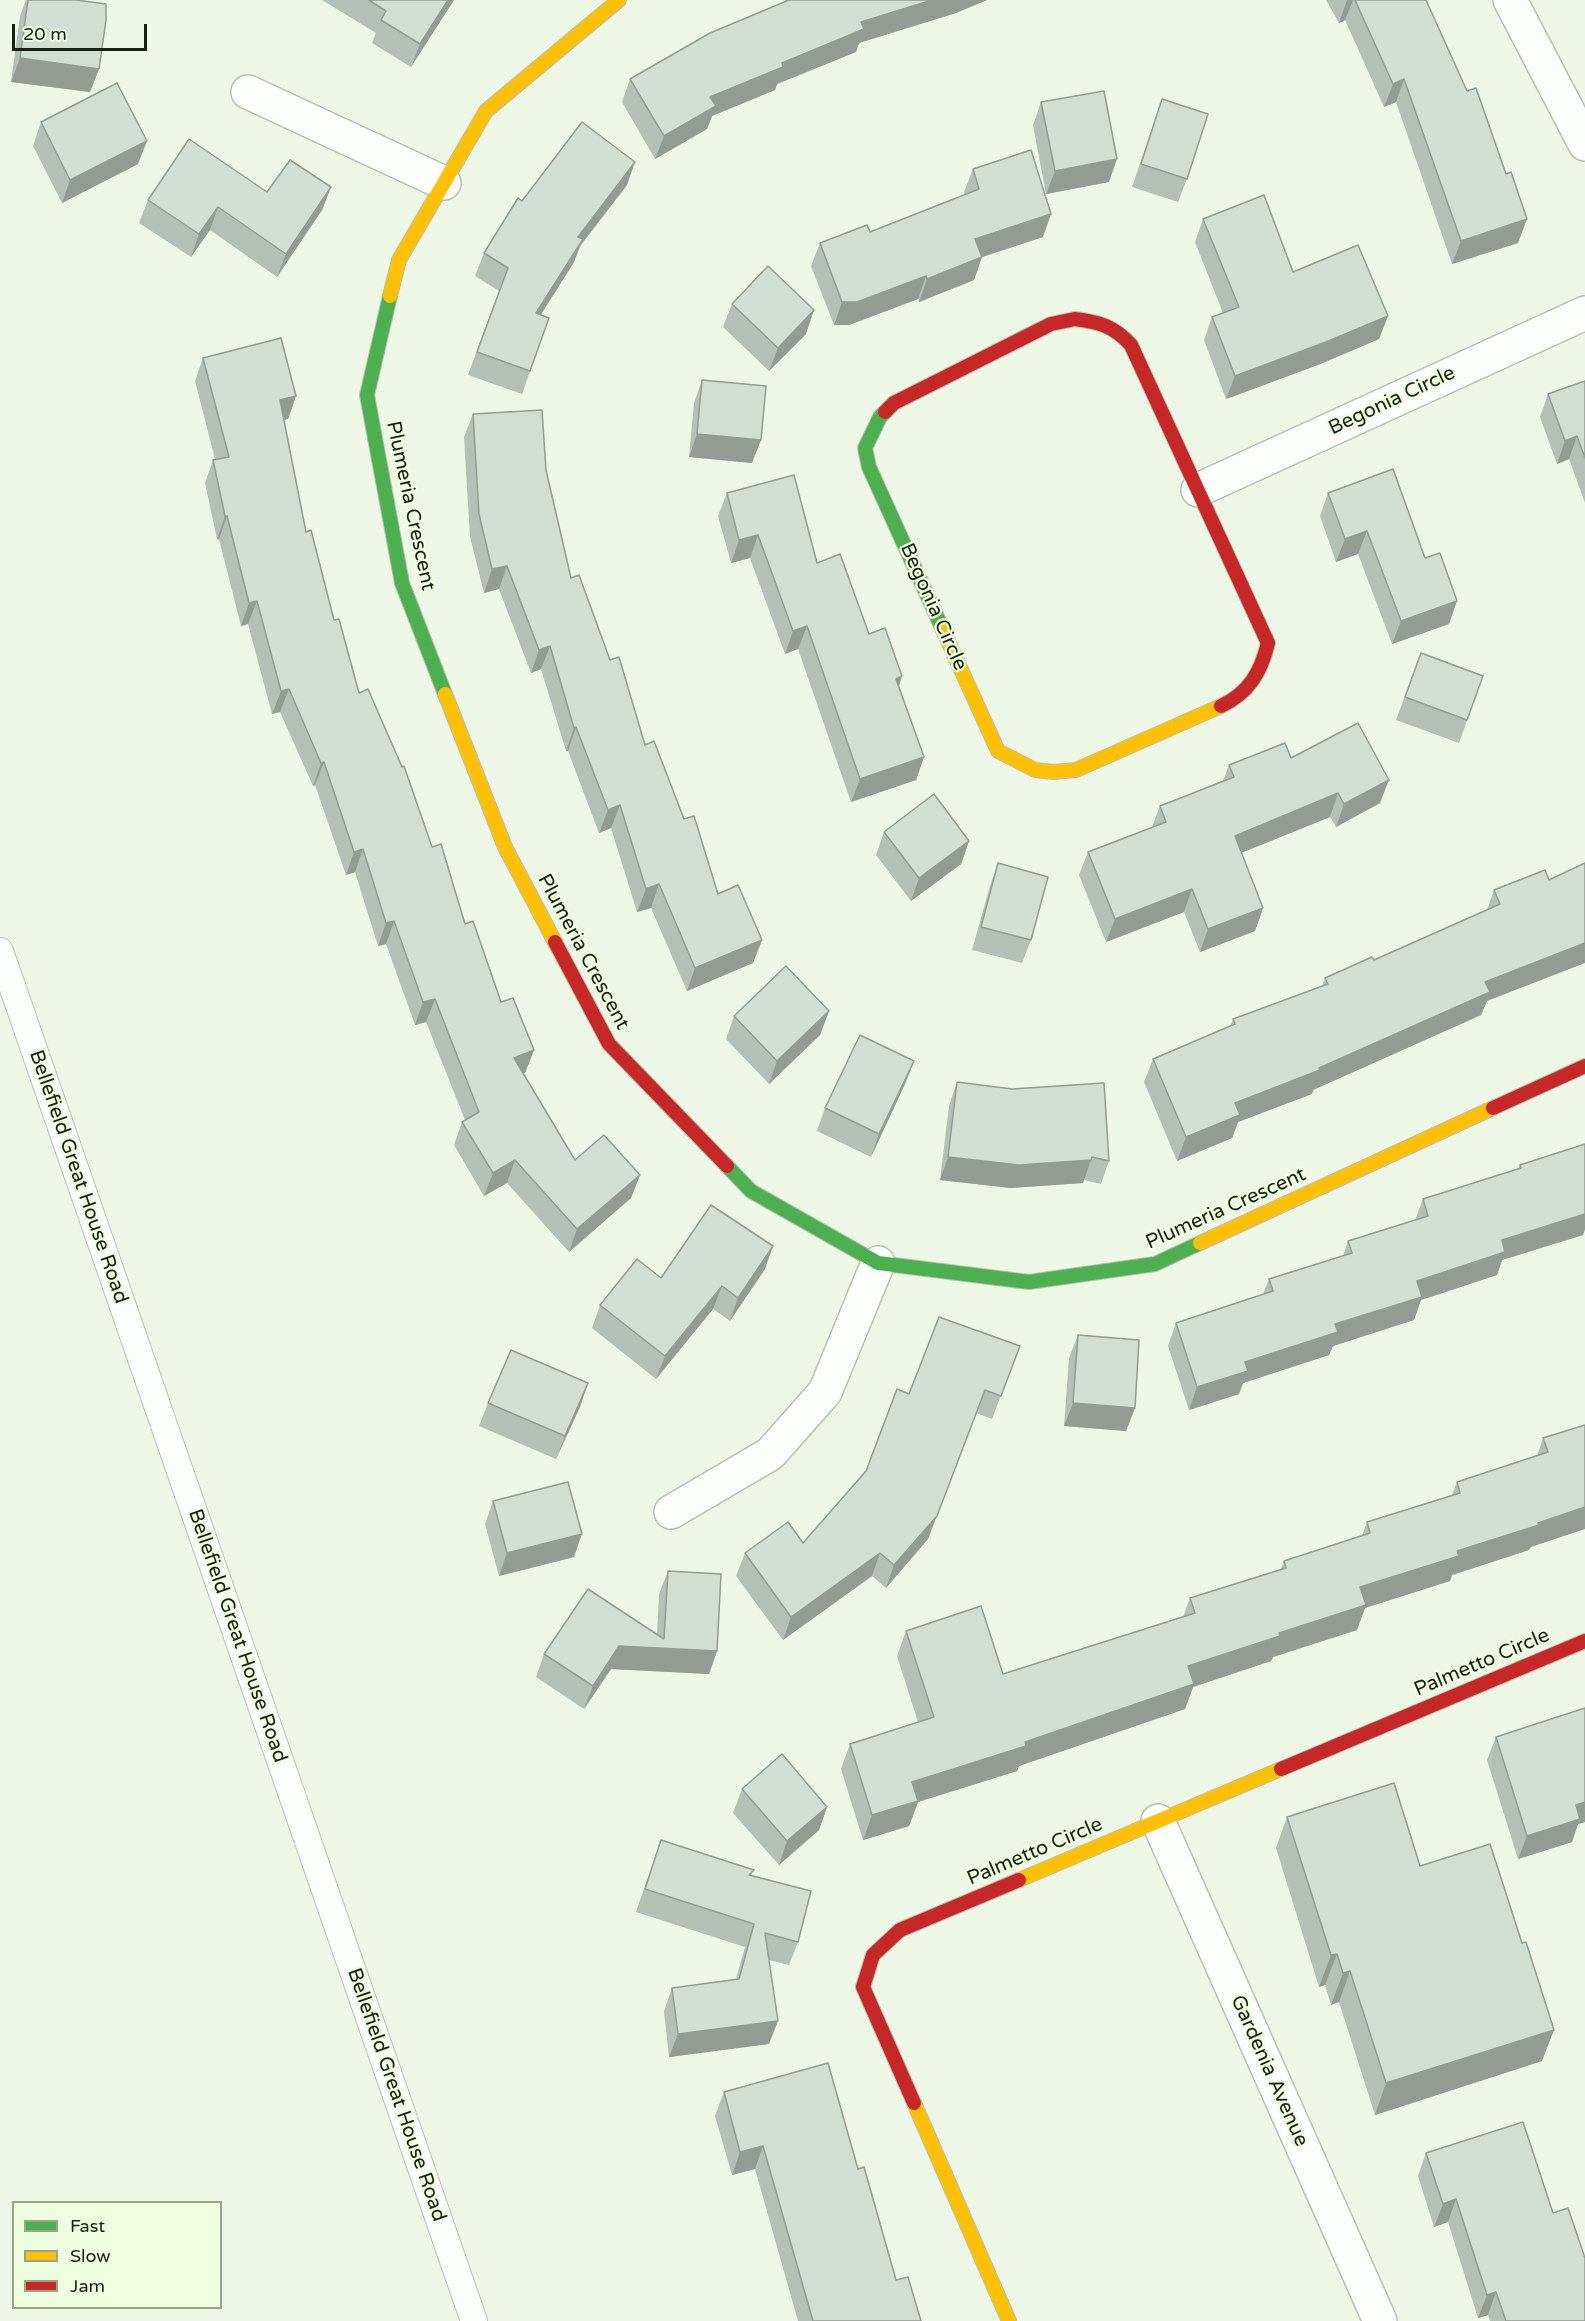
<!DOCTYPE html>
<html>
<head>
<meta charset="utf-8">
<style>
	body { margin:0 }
	#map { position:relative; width:1585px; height:2321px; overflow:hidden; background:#eef7e6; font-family:"Varela Round",sans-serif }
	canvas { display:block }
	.legend { position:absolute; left:12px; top:2201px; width:210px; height:108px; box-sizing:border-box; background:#edffde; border:2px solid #98a58d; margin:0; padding:8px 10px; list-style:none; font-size:18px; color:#191f13 }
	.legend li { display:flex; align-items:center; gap:12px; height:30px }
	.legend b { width:30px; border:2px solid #98a58d }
	.scale { position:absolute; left:12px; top:24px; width:135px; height:27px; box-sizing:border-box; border:3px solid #191f13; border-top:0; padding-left:8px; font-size:18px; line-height:21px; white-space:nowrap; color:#191f13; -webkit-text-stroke:4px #edffde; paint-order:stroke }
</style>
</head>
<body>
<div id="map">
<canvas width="1585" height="2321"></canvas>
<ul class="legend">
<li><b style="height:8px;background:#4caf50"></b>Fast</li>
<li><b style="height:8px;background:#ffc107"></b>Slow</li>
<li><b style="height:8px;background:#c62828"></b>Jam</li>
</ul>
<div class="scale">20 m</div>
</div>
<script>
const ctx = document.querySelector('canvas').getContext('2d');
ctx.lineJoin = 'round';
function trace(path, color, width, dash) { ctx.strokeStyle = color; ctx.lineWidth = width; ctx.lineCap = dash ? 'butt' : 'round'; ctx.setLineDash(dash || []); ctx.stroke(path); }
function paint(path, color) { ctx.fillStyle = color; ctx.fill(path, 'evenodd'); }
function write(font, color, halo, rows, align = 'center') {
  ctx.font = font + ' "Varela Round",sans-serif'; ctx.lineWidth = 4.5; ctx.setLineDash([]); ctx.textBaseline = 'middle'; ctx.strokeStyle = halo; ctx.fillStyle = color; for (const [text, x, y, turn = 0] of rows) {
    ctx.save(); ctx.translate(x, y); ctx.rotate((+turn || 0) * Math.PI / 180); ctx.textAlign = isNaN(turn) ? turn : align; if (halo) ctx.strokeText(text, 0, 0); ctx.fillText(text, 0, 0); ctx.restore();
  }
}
const lane = new Path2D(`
	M 0,951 L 474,2321`);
const street = new Path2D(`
	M 1510,0 L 1585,144
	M 248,92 L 444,183
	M 1198,490 L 1585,313
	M 671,1512 L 770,1454 L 825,1392 L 878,1263
	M 1158,1821 L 1380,2321`);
const fast = new Path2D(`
	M 390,296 L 367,395 L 402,583 L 445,694
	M 885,412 L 880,417 L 865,448 L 869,467 L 943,630
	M 727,1166 L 751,1191 L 878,1263 L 1029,1282 L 1155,1264 L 1200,1243`);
const slow = new Path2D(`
	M 390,296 L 399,260 L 486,111 L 619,0
	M 943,630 L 998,751 L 1035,770 L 1053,772 L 1076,770 L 1221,706
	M 445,694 L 505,847 L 555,942
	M 1200,1243 L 1493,1108
	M 1019,1880 L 1281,1769
	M 914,2103 L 1009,2321`);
const jam = new Path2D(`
	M 1075,319 C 1099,322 1114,326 1131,345 L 1268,643 C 1261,672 1249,693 1221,706
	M 885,412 L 894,403 L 1051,324 L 1075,319
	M 555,942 L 609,1044 L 727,1166
	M 1493,1108 L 1585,1066
	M 1281,1769 L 1585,1641
	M 914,2103 L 863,1987 L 873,1955 L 900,1930 L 1019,1880`);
trace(lane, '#b8bfb2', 28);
trace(street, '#b8bfb2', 36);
trace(fast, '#b8bfb2', 16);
trace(slow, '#b8bfb2', 16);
trace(jam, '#b8bfb2', 16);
trace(lane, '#fcfefb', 26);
trace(street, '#fcfefb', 33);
trace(fast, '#4caf50', 14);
trace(slow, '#ffc107', 14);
trace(jam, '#c62828', 14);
paint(new Path2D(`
	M 26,0 L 76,0 L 99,69 L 90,92 L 11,82 L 20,16 Z
	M 322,0 L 454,0 L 411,67 L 372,43 L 376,33 Z
	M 785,0 L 987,0 L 956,13 L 859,43 L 856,52 L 777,84 L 775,90 L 712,116 L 707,129 L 655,159 L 622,102 L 630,79 L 784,2 Z
	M 1326,0 L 1426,0 L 1518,243 L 1452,264 L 1396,102 L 1384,107 L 1345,20 L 1339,23 Z
	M 1162,99 L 1187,179 L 1178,202 L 1132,187 Z
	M 1041,102 L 1109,182 L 1046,194 L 1033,125 Z
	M 41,122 L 138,164 L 62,203 L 33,146 Z
	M 973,169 L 1043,237 L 982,257 L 974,280 L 919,302 L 918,299 L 849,325 L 834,325 L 811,266 L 820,243 L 870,232 L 965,195 L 964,192 Z
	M 627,185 L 580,246 L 574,262 L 541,315 L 549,318 L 522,394 L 468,375 L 499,291 L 475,276 L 484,253 L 522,201 Z
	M 331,187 L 322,210 L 277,277 L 210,230 L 191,257 L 139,223 L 148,200 Z
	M 1203,219 L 1293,272 L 1388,316 L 1379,339 L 1318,365 L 1226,399 L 1204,340 L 1212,317 L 1223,313 L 1195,242 Z
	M 732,304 L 806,334 L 769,371 L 723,327 Z
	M 203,358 L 296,396 L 288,419 L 284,420 L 306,532 L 334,620 L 359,693 L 432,847 L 465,924 L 501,1002 L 534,1050 L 525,1073 L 523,1074 L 575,1160 L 640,1175 L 631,1198 L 569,1252 L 507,1183 L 484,1196 L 454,1145 L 462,1122 L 465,1120 L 426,1022 L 415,1025 L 386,944 L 378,946 L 355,872 L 346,875 L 315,785 L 313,786 L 280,712 L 272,714 L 248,624 L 241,626 L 219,539 L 217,539 L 205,483 L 213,460 L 215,459 L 195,381 Z
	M 702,380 L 752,463 L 689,457 L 694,403 Z
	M 1585,381 L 1585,503 L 1569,459 L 1557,464 L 1540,417 L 1548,394 Z
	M 473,414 L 546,470 L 571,578 L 610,660 L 645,745 L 684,819 L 718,894 L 762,940 L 753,963 L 687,991 L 651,908 L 637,912 L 611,828 L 599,833 L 568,751 L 566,751 L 541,669 L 531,673 L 499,589 L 484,593 L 470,537 L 464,437 Z
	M 727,493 L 817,563 L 869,634 L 902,676 L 899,687 L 924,757 L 916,780 L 851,802 L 798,649 L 785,654 L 750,558 L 731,563 L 718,516 Z
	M 1328,493 L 1425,558 L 1449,624 L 1392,644 L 1358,554 L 1336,562 L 1320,516 Z
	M 1421,653 L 1483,676 L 1459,743 L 1396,720 Z
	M 1291,758 L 1380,803 L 1336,827 L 1330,817 L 1241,853 L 1263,908 L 1255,931 L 1200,952 L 1184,912 L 1106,942 L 1079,875 L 1088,852 L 1152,827 L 1160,806 L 1223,781 L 1229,765 Z
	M 884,832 L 969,841 L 961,864 L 911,901 L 876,855 Z
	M 998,863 L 1031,940 L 1022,963 L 972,950 L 990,886 Z
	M 1545,870 L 1487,1001 L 1481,1015 L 1313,1090 L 1312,1094 L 1238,1122 L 1232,1138 L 1177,1161 L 1144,1082 L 1153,1059 L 1231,1025 L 1233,1019 L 1322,986 L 1325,978 L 1374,960 L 1487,910 L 1494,890 Z
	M 829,1011 L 820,1035 L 769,1084 L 726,1039 L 734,1016 Z
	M 914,1061 L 905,1084 L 871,1157 L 817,1131 L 825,1108 Z
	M 957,1082 L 1109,1161 L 1101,1184 L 1084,1180 L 1083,1183 L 1011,1188 L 940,1180 L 949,1106 Z
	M 1585,1144 L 1585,1229 L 1583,1235 L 1502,1260 L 1497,1275 L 1421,1300 L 1414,1320 L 1333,1346 L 1329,1355 L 1243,1383 L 1239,1394 L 1189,1410 L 1168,1346 L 1176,1323 L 1263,1294 L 1269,1279 L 1343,1256 L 1348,1241 L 1415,1220 L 1423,1199 L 1518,1169 L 1520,1165 Z
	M 765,1269 L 730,1321 L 713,1309 L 656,1379 L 592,1328 L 600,1305 L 661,1278 Z
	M 1078,1335 L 1135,1408 L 1126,1431 L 1064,1426 L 1069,1358 Z
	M 1020,1346 L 992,1419 L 976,1413 L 928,1539 L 886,1588 L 872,1576 L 783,1640 L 736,1576 L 745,1553 L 803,1543 L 866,1471 L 909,1394 Z
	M 488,1403 L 580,1407 L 556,1459 L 479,1426 Z
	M 1585,1425 L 1529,1550 L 1452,1575 L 1450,1581 L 1365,1608 L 1357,1630 L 1273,1657 L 1271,1661 L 1193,1687 L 1185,1709 L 1019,1766 L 1017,1771 L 918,1802 L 909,1826 L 863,1840 L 841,1769 L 850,1744 L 918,1722 L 897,1656 L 906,1631 L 1003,1674 L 1183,1617 L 1190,1598 L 1281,1569 L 1284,1561 L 1362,1536 L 1367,1522 L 1452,1495 L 1457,1482 L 1537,1456 L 1543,1438 Z
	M 493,1501 L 574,1557 L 499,1576 L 485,1524 Z
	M 668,1571 L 717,1651 L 709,1674 L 611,1669 L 584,1709 L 536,1677 L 544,1654 L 657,1634 L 659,1594 Z
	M 1585,1708 L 1585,1822 L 1578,1824 L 1572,1842 L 1518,1859 L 1487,1760 L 1496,1737 Z
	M 742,1789 L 827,1807 L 819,1830 L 779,1865 L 733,1813 Z
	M 1287,1817 L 1420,1866 L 1542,2061 L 1375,2115 L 1339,2002 L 1331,2005 L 1325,1985 L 1319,1987 L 1276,1848 Z
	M 661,1840 L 752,1876 L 798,1942 L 789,1965 L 769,1960 L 769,2044 L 669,2057 L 664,2011 L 672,1988 L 736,1979 L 745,1947 L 636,1912 Z
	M 724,2092 L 858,2169 L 896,2280 L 921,2321 L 798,2321 L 755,2169 L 732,2175 L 715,2116 Z
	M 1426,2153 L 1553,2213 L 1585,2321 L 1490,2321 L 1488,2315 L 1478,2318 L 1448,2222 L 1434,2227 L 1418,2176 Z`), '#b3c0b5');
paint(new Path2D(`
	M 448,0 L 454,0 L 411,67 L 420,44 Z
	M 932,0 L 987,0 L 956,13 L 859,43 L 856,52 L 777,84 L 775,90 L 712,116 L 707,129 L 655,159 L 664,136 L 710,97 L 782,63 L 861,22 Z
	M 1347,0 L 1353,0 L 1345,20 L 1339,23 Z
	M 20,58 L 99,69 L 90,92 L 11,82 Z
	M 1404,79 L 1396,102 L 1384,107 L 1393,84 Z
	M 147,141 L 138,164 L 62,203 L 70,180 Z
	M 1117,159 L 1109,182 L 1046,194 L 1055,171 Z
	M 635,162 L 627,185 L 580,246 L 574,262 L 527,336 L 536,313 L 578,237 Z
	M 331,187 L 322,210 L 277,277 L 286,254 Z
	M 218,207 L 210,230 L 191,257 L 199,234 Z
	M 1051,214 L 1043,237 L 982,257 L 974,280 L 919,302 L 927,279 L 975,239 Z
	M 1527,219 L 1518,243 L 1452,264 L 1461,241 Z
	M 926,276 L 918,299 L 849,325 L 834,325 L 842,302 Z
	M 814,310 L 806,334 L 769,371 L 778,348 Z
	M 1388,316 L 1379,339 L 1318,365 L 1226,399 L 1235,376 Z
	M 296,396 L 288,419 L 271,423 L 280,400 Z
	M 697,434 L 761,440 L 752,463 L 689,457 Z
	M 1577,436 L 1569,459 L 1557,464 L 1565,441 Z
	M 225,516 L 227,516 L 219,539 L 217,539 Z
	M 1367,531 L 1358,554 L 1336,562 L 1345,539 Z
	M 758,535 L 750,558 L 731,563 L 739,540 Z
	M 507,566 L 499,589 L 484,593 L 492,569 Z
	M 257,601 L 248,624 L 241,626 L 249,603 Z
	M 1457,601 L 1449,624 L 1392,644 L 1401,621 Z
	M 807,626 L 798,649 L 785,654 L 793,631 Z
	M 550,646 L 541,669 L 531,673 L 539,650 Z
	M 902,676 L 894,700 L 896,679 Z
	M 289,689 L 280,712 L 272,714 L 281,691 Z
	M 576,727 L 568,751 L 566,751 L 574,728 Z
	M 924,757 L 916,780 L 851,802 L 860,779 Z
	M 324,762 L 315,785 L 313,786 L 321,763 Z
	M 1389,780 L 1380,803 L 1336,827 L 1344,804 Z
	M 1338,793 L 1330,817 L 1226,859 L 1235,836 Z
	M 620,805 L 611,828 L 599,833 L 608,810 Z
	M 969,841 L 961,864 L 911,901 L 919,878 Z
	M 363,849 L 355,872 L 346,875 L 354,852 Z
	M 659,884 L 651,908 L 637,912 L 646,889 Z
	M 1192,889 L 1184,912 L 1106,942 L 1115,919 Z
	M 1263,908 L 1255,931 L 1200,952 L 1208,929 Z
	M 394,921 L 386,944 L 378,946 L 386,923 Z
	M 762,940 L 753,963 L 687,991 L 695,968 Z
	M 1585,943 L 1585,963 L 1487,1001 L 1481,1015 L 1313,1090 L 1312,1094 L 1238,1122 L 1232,1138 L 1177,1161 L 1186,1137 L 1235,1103 L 1319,1068 L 1485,982 Z
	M 435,999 L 426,1022 L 415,1025 L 423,1002 Z
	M 829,1011 L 820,1035 L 769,1084 L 777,1061 Z
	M 534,1050 L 525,1073 L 505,1081 L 514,1058 Z
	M 914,1061 L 905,1084 L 871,1157 L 879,1134 Z
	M 948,1157 L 1091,1160 L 1083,1183 L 1011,1188 L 940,1180 Z
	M 515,1160 L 507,1183 L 484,1196 L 493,1173 Z
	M 640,1175 L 631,1198 L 569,1252 L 577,1229 Z
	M 1585,1214 L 1585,1229 L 1583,1235 L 1502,1260 L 1497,1275 L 1421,1300 L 1414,1320 L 1333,1346 L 1329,1355 L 1243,1383 L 1239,1394 L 1189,1410 L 1197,1387 L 1245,1362 L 1335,1324 L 1417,1281 L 1502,1240 Z
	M 773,1246 L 765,1269 L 730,1321 L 738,1298 Z
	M 722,1286 L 713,1309 L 656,1379 L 665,1356 Z
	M 588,1383 L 580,1407 L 556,1459 L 565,1436 Z
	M 1073,1403 L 1135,1408 L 1126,1431 L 1064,1426 Z
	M 976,1413 L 928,1539 L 886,1588 L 894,1565 Z
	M 1585,1507 L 1585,1529 L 1531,1547 L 1529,1550 L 1452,1575 L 1450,1581 L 1365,1608 L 1357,1630 L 1273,1657 L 1271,1661 L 1193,1687 L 1185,1709 L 1019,1766 L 1017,1771 L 918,1802 L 909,1826 L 863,1840 L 872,1815 L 912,1782 L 1025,1742 L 1188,1666 L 1279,1633 L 1360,1587 L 1457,1551 L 1538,1523 Z
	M 582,1534 L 574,1557 L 499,1576 L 507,1553 Z
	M 880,1553 L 872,1576 L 783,1640 L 791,1617 Z
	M 619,1646 L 717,1651 L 709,1674 L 611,1669 L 584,1709 L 593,1686 Z
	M 1585,1802 L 1585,1822 L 1578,1824 L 1572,1842 L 1518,1859 L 1527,1836 L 1576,1805 Z
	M 827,1807 L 819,1830 L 779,1865 L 787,1841 Z
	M 1337,1954 L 1325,1985 L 1319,1987 L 1331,1955 Z
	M 1350,1971 L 1339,2002 L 1331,2005 L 1343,1973 Z
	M 778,2021 L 769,2044 L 669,2057 L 678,2034 Z
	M 1554,2030 L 1542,2061 L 1375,2115 L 1386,2083 Z
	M 763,2146 L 755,2169 L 732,2175 L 740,2152 Z
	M 1456,2199 L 1448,2222 L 1434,2227 L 1443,2204 Z
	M 1496,2292 L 1488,2315 L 1478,2318 L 1487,2295 Z`), '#929c93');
const building = new Path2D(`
	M 28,0 L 76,0 L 106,4 L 106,20 L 99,69 L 20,58 Z
	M 369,0 L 448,0 L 420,44 L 381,20 L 386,11 Z
	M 789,0 L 932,0 L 861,22 L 864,29 L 782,63 L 783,67 L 710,97 L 716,106 L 664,136 L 630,79 L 710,33 Z
	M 1355,0 L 1426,0 L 1467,91 L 1476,88 L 1506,174 L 1511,172 L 1527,219 L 1461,241 L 1404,79 L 1393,84 Z
	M 117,83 L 147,141 L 70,180 L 41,122 Z
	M 1104,91 L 1117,159 L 1055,171 L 1041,102 Z
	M 1162,99 L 1208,114 L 1187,179 L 1141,164 Z
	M 582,122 L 635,162 L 578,237 L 583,239 L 536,313 L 549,318 L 530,371 L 477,352 L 508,268 L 484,253 L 518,198 L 522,201 Z
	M 189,139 L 267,192 L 290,160 L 331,187 L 286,254 L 218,207 L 199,234 L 148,200 Z
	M 1031,150 L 1051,214 L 975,239 L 982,257 L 927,279 L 926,276 L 857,302 L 842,302 L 820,243 L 867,225 L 870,232 L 979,189 L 973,169 Z
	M 1264,195 L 1293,272 L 1358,245 L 1388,316 L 1326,342 L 1235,376 L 1212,317 L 1239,307 L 1203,219 Z
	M 768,266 L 814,310 L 778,348 L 732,304 Z
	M 281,338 L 296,396 L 280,400 L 306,532 L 311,530 L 334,620 L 339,619 L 359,693 L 368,689 L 402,767 L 404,766 L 432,847 L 441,844 L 465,924 L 473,921 L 501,1002 L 513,998 L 534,1050 L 514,1058 L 575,1160 L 604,1135 L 640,1175 L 577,1229 L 515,1160 L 493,1173 L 462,1122 L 479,1112 L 435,999 L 423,1002 L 394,921 L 386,923 L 363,849 L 354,852 L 324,762 L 321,763 L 289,689 L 281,691 L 257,601 L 249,603 L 227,516 L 225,516 L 213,460 L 229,457 L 203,358 Z
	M 702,380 L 766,386 L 761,440 L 697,434 Z
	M 1585,381 L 1585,458 L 1577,436 L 1565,441 L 1548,394 Z
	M 542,410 L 546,470 L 571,578 L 579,575 L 610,660 L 619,657 L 645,745 L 654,741 L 684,819 L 694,816 L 718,894 L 738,885 L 762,940 L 695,968 L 659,884 L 646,889 L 620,805 L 608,810 L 576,727 L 574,728 L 550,646 L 539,650 L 507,566 L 492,569 L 479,514 L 473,414 Z
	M 1393,469 L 1425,558 L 1440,553 L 1457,601 L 1401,621 L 1367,531 L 1345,539 L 1328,493 Z
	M 794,475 L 817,563 L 840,554 L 869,634 L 885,628 L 902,676 L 896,679 L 924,757 L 860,779 L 807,626 L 793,631 L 758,535 L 739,540 L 727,493 Z
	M 1421,653 L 1483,676 L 1467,720 L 1405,697 Z
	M 1358,723 L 1389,780 L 1344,804 L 1338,793 L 1235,836 L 1263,908 L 1208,929 L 1192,889 L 1115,919 L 1088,852 L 1166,822 L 1160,806 L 1234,777 L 1229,765 L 1285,743 L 1291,758 Z
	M 934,794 L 969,841 L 919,878 L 884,832 Z
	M 998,863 L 1048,877 L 1031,940 L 981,927 Z
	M 1585,863 L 1585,943 L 1485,982 L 1490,992 L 1319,1068 L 1320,1070 L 1235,1103 L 1240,1115 L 1186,1137 L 1153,1059 L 1235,1024 L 1233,1019 L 1328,984 L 1325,978 L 1372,957 L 1374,960 L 1500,904 L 1494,890 L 1545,870 L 1549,880 Z
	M 786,966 L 829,1011 L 777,1061 L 734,1016 Z
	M 860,1035 L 914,1061 L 879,1134 L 825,1108 Z
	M 957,1082 L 1012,1089 L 1104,1083 L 1109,1161 L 1092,1157 L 1091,1160 L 1019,1165 L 948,1157 Z
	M 1585,1144 L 1585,1214 L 1502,1240 L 1505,1252 L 1417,1281 L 1422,1297 L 1335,1324 L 1338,1332 L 1245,1362 L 1248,1371 L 1197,1387 L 1176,1323 L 1273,1291 L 1269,1279 L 1352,1253 L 1348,1241 L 1428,1216 L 1423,1199 L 1521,1168 L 1520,1165 Z
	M 711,1205 L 773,1246 L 738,1298 L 722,1286 L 665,1356 L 600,1305 L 637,1259 L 661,1278 Z
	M 939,1317 L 1020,1346 L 1001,1396 L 985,1390 L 937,1516 L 894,1565 L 880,1553 L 791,1617 L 745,1553 L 788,1522 L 803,1543 L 866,1471 L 897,1389 L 909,1394 Z
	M 1078,1335 L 1139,1340 L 1135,1408 L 1073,1403 Z
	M 511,1350 L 588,1383 L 565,1436 L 488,1403 Z
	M 1585,1425 L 1585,1507 L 1538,1523 L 1539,1525 L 1457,1551 L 1459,1556 L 1360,1587 L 1366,1605 L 1279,1633 L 1280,1636 L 1188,1666 L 1194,1684 L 1025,1742 L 1026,1746 L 912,1782 L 918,1801 L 872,1815 L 850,1744 L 934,1717 L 906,1631 L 981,1606 L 1003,1674 L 1195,1613 L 1190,1598 L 1286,1568 L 1284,1561 L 1370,1533 L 1367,1522 L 1460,1493 L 1457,1482 L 1548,1452 L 1543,1438 Z
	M 568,1482 L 582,1534 L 507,1553 L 493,1501 Z
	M 668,1571 L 721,1574 L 717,1651 L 619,1646 L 593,1686 L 544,1654 L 588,1589 L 664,1639 Z
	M 1585,1708 L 1585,1802 L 1576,1805 L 1580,1819 L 1527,1836 L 1496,1737 Z
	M 782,1754 L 827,1807 L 787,1841 L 742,1789 Z
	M 1394,1783 L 1420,1866 L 1490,1844 L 1522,1943 L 1526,1942 L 1554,2030 L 1386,2083 L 1350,1971 L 1343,1973 L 1337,1954 L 1331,1955 L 1287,1817 Z
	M 661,1840 L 754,1870 L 749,1875 L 811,1891 L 798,1942 L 765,1933 L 778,2021 L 678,2034 L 672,1988 L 739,1979 L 754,1924 L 645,1889 Z
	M 828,2063 L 858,2169 L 864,2167 L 896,2280 L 908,2277 L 921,2321 L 813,2321 L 763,2146 L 740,2152 L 724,2092 Z
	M 1523,2122 L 1553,2213 L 1568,2208 L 1585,2258 L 1585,2321 L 1506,2321 L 1496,2292 L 1487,2295 L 1456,2199 L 1443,2204 L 1426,2153 Z`);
paint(building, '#d0dfd2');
trace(building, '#929c93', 1.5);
write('20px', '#191f13', '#edffde', [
	["Begonia Circle",1392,401,-25],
	["Plumeria Crescent",410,506,78],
	["Begonia Circle",933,607,66],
	["Plumeria Crescent",583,952,62],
	["Bellefield Great House Road",78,1177,71],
	["Plumeria Crescent",1226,1209,-24],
	["Bellefield Great House Road",237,1636,71],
	["Palmetto Circle",1482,1663,-23],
	["Palmetto Circle",1035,1852,-23],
	["Gardenia Avenue",1269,2071,66],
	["Bellefield Great House Road",396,2095,71]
]);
</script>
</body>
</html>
